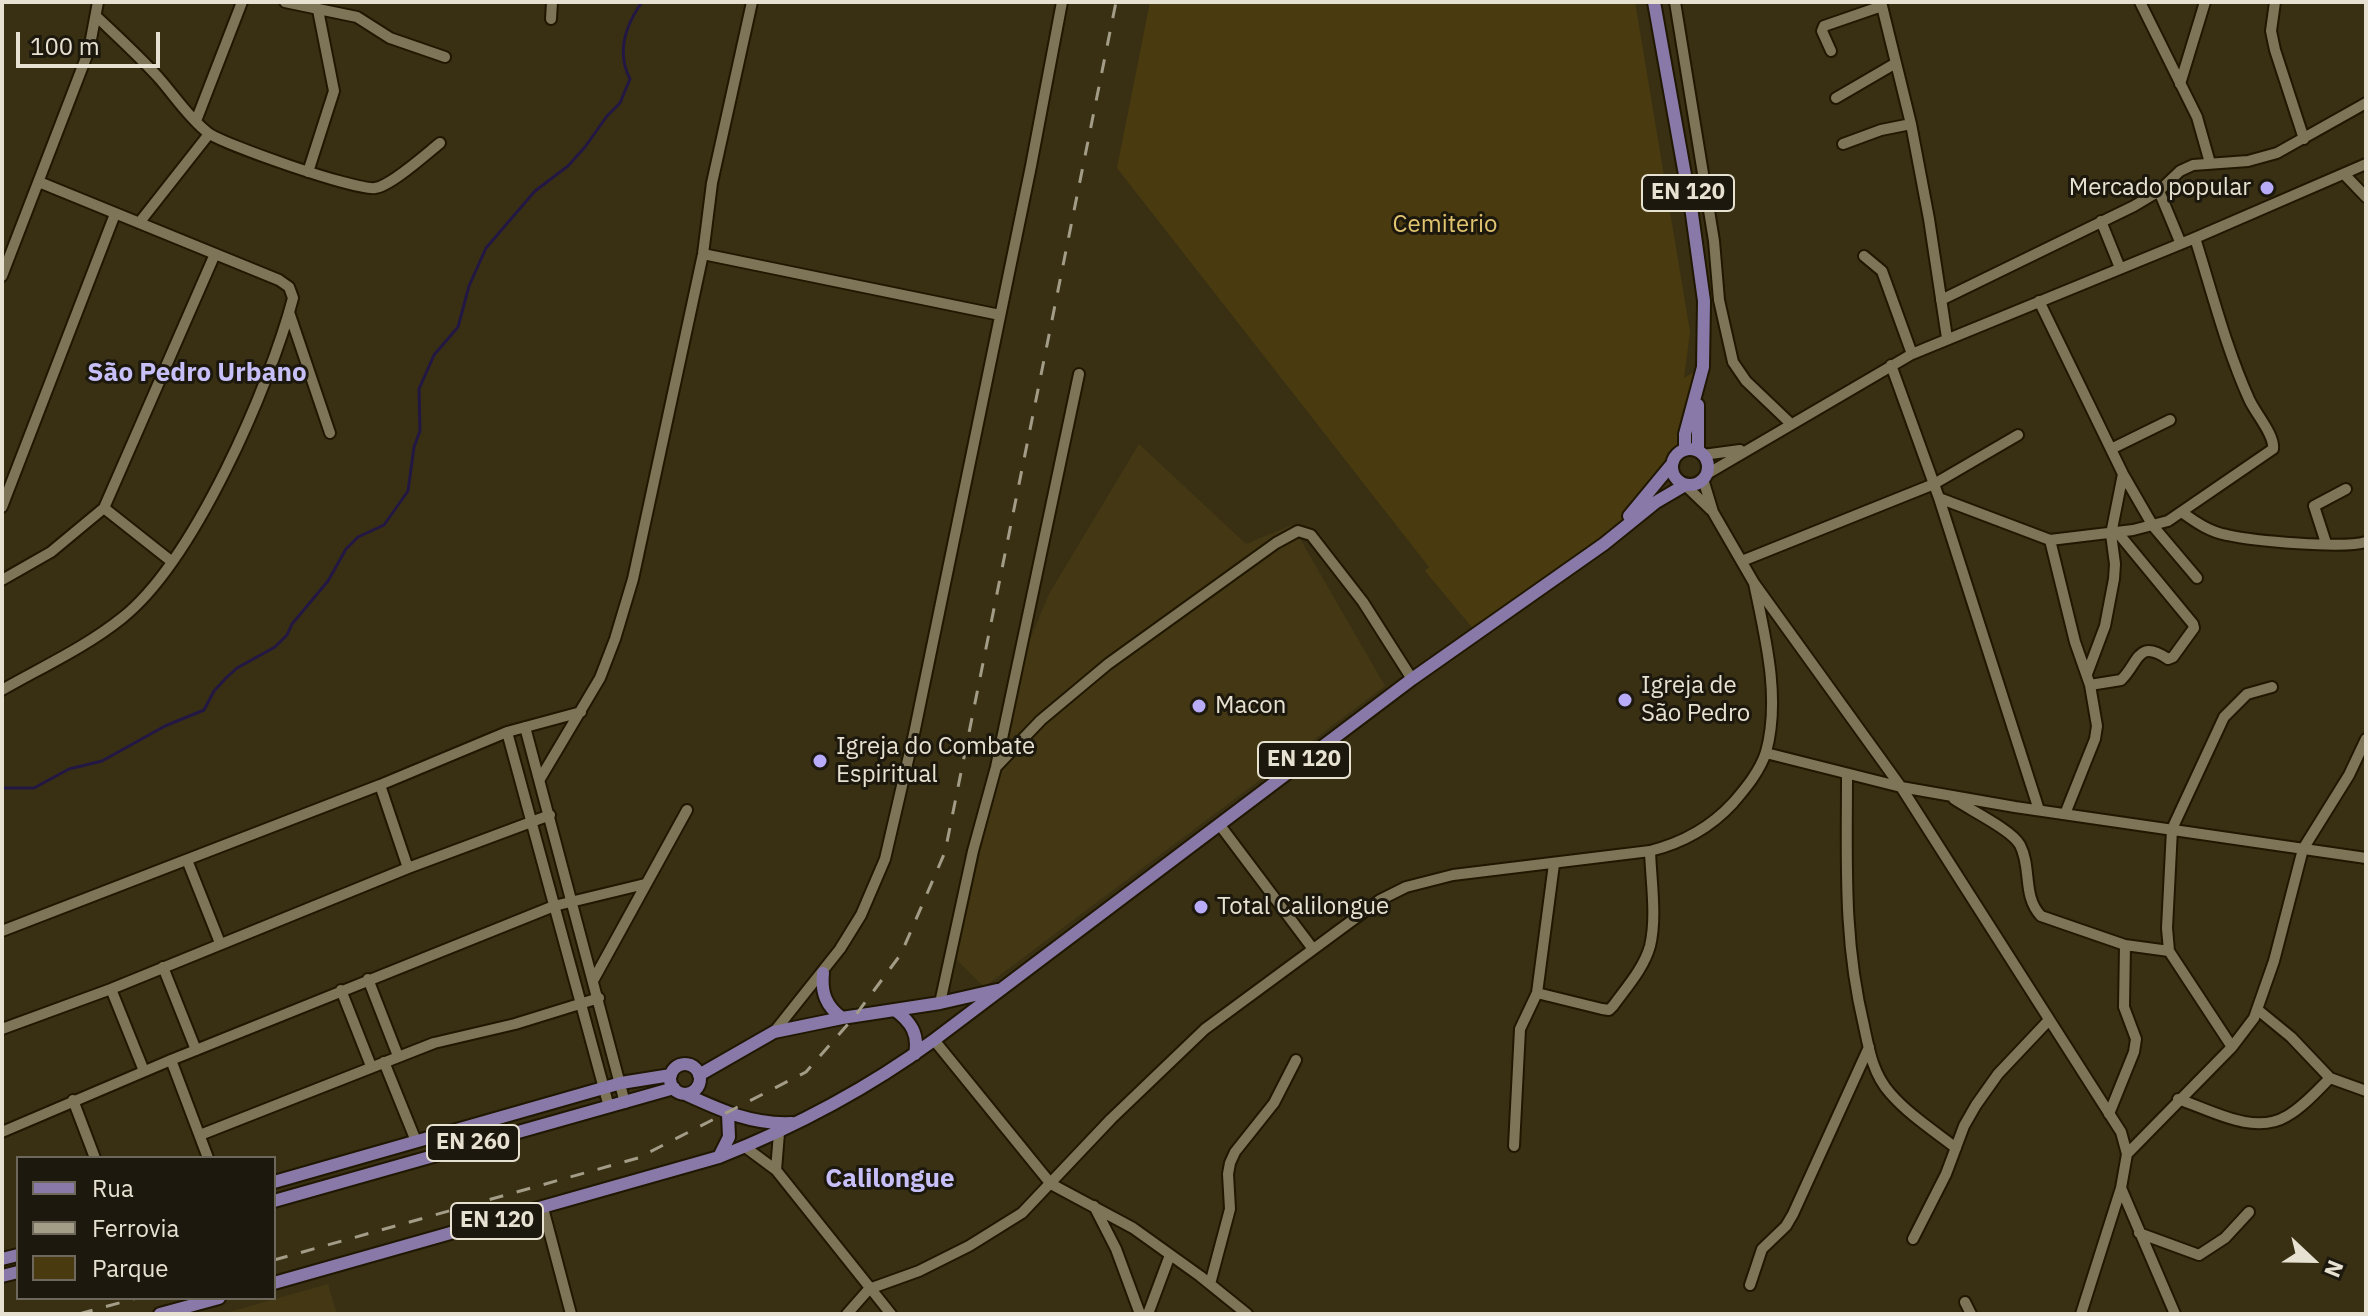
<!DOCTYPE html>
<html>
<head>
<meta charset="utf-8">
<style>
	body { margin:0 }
	#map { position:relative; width:2368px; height:1316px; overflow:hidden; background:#393014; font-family:"IBM Plex Sans",sans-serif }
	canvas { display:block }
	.frame { position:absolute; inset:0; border:4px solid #e7e1d1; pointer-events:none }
	.legend { position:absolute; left:16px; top:1156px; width:260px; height:144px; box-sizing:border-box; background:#1c180d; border:2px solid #6d685b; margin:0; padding:10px 14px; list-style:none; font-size:24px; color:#e7e1d1 }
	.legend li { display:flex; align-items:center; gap:16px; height:40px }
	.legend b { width:40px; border:2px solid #6d685b }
	.north { position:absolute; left:2272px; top:1220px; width:80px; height:80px; -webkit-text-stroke:6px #1c180d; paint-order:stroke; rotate:112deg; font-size:22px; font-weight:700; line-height:32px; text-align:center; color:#e7e1d1 }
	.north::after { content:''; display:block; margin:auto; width:28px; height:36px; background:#e7e1d1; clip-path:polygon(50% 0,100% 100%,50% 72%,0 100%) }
	.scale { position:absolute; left:16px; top:32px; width:144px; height:36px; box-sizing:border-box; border:4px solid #e7e1d1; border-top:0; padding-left:10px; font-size:24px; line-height:28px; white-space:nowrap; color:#e7e1d1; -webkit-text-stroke:6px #1c180d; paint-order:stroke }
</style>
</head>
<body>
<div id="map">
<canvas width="2368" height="1316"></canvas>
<div class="frame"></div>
<ul class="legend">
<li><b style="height:10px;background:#8979a9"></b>Rua</li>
<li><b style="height:10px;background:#a39c87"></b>Ferrovia</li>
<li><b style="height:22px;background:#493b0f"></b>Parque</li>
</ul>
<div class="north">N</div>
<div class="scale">100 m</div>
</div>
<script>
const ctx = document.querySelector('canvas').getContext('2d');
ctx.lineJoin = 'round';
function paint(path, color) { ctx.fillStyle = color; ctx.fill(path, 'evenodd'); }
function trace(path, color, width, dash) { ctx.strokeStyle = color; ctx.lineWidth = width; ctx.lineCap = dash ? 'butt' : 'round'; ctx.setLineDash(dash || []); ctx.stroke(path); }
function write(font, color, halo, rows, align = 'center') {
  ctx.font = font + ' "IBM Plex Sans",sans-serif'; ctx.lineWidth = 6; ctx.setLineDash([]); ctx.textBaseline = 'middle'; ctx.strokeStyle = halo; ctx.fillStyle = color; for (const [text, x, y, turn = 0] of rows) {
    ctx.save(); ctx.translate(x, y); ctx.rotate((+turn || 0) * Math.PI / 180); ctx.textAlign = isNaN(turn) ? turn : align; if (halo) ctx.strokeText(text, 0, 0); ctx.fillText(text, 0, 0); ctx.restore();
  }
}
paint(new Path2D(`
	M 1139,444 L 1246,544 L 1292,525 L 1385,686 L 984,987 L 956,959 L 1026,649 L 1049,594 Z
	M 328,1284 L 337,1314 L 222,1314 Z`), '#443814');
paint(new Path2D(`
	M 1150,2 L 1635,2 L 1690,332 L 1684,378 L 1703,367 L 1685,450 L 1675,458 L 1672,464 L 1612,537 L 1476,632 L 1425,571 L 1429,567 L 1117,168 Z`), '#493b0f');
trace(new Path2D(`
	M 2,788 L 34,788 L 69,769 L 102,761 L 165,726 L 204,710 L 214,691 L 227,677 L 237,668 L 275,647 L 287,635 L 292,624 L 328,581 L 346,549 L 358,537 L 384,525 L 408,491 L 414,447 L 420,431 L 419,389 L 434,355 L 458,327 L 469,286 L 486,248 L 535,191 L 568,166 L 585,147 L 607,116 L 620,103 L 630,79 C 616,52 625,26 642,2`), '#231844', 3);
const minor = new Path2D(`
	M 285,2 L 357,17 L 390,38 L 445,57
	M 1675,2 L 1714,241 L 1719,300 L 1733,362 L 1746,381 L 1790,423
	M 1881,2 L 1911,124 L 1929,219 L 1947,338
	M 2140,2 L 2197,117 L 2210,163
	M 2275,2 L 2271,31 L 2275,50 L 2304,139
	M 97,17 C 117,36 139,56 158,77 C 174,95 188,117 207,132 C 221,144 357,191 375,188 C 391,186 426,154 440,143
	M 551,19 L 552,2
	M 1831,51 L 1822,31 L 1824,26 L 1882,6
	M 2180,84 L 2205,2
	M 1836,98 L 1896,63
	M 196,121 L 242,2
	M 1843,144 L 1881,130 L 1911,124
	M 308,172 L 334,91 L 318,10
	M 2344,174 L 2366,197
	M 2159,191 L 2181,244
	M 2101,221 L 2120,268
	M 139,223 L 209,134
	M 703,254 L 1000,315
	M 1864,256 L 1882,271 L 1912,354
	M 2,276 L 89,50 L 98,2
	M 1941,300 L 2134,206 L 2159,191 L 2180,171 L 2193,165 L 2248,161 L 2277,153 L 2366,103
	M 2039,301 L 2123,474 L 2153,526 L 2197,578
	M 289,312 L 330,433
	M 1891,365 L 1939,498 L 2039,810
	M 2111,449 L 2170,420
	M 1703,455 L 1740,450
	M 1707,474 L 1912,354 L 2195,238 L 2366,164
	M 1703,479 L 1713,512 L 1754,583 L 1901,787 L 2121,1132 L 2127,1154 L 2121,1188 L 2081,1314
	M 1685,485 L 1711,510
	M 1939,498 L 2050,540 L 2133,530 L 2168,521 L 2273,449 C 2275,435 2255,413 2249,399 C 2226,348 2212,292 2195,238
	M 2,507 L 115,214
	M 104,508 L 171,561
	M 2183,513 C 2197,523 2210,532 2227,535 C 2253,541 2343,549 2366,542
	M 2050,540 L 2075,642 L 2090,685 L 2097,726 L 2095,739 L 2065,814
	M 2326,543 L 2314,506 L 2346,489
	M 1742,561 L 1934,484 L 2018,435
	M 2,580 L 51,552 L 104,508 L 215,254
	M 2087,674 L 2105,626 L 2114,579 L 2115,564 L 2111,534 L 2123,474
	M 2090,685 L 2121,680 C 2139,663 2137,638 2168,659 L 2173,657 L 2194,628 L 2193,624 L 2118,533
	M 2,690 C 42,667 86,647 122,618 C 194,561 270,386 293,298 L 289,287 L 279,280 L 39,182
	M 525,727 L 625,1103
	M 507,732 L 609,1107
	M 1766,753 L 1901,787 L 2015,807 L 2366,858
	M 996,767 L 1041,720 L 1108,664 L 1276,543 L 1298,531 L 1311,535 L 1363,602 L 1412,679
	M 1847,775 C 1847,862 1843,939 1864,1026 C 1869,1050 1873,1074 1890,1093 C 1908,1114 1934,1131 1956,1148
	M 540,779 L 600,678 L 615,639 L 633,579 L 703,254 L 712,183 L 752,2
	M 380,785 L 408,868
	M 1954,799 C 1970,810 2012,830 2020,845 C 2032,868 2022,896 2041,916 L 2125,945 L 2124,1007 L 2136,1039 L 2134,1052 L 2109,1114
	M 1219,824 L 1313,949
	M 187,860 L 220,943
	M 2,931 L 380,785 L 507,732 L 581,712
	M 2125,945 L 2169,951
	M 163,967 L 196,1050
	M 368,979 L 398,1056
	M 594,979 L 687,810
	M 111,989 L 144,1071
	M 341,990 L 371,1066
	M 1537,993 L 1602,1009 L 1609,1010 L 1613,1006 C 1626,988 1644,968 1650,946 C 1657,917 1651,881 1650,851
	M 940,1003 L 973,851 L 996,767 L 1079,374
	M 2258,1010 L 2291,1037 L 2330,1078 L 2366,1091
	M 2,1029 L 111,989 L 408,868 L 550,815
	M 774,1032 L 840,949 L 861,915 L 885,859 L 914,734 L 1031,166 L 1062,2
	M 934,1040 L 1051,1184 L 1133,1228 L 1200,1276 L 1247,1314
	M 2232,1047 L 2169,951 L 2167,928 L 2172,829 L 2224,717 L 2247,694 L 2272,687
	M 171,1060 L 208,1158
	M 384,1062 L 416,1141
	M 2178,1099 C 2211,1110 2254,1136 2287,1116 C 2303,1107 2317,1091 2330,1078
	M 73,1100 L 95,1158
	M 2,1132 L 171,1060 L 554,906 L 645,884
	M 200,1135 L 434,1043 L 515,1024 L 599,998
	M 1514,1146 L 1520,1029 L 1537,993 L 1554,864
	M 745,1147 L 776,1170 L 891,1314
	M 2127,1154 L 2232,1047 L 2254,1018 L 2274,961 L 2303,849 L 2349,775 L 2366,739
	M 776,1170 L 779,1133
	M 2121,1188 L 2175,1314
	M 1094,1206 L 1116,1249 L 1140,1314
	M 543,1208 L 571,1314
	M 2139,1233 L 2199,1255 L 2225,1238 L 2249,1212
	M 1913,1239 L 1946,1174 L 1964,1126 L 1976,1105 L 1998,1074 L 2049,1020
	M 1210,1284 L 1230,1209 L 1228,1174 L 1230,1163 L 1235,1152 L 1274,1103 L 1296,1060
	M 1750,1285 L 1762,1249 L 1786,1226 L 1793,1214 L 1869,1047
	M 1965,1302 L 1971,1314
	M 847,1314 L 869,1289 L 919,1271 L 969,1246 L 1022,1213 L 1111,1119 L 1205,1029 L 1380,900 L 1406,887 L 1453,875 L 1650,851 C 1682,843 1710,828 1733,803 C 1746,788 1760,771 1766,752 C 1781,698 1765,636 1754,583
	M 1148,1314 L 1170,1255`);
const major = new Path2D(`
	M 1654,2 L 1692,214 L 1704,301 L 1703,367 L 1685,434 L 1685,450
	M1672 467a18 18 0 1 1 36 0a18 18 0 1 1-36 0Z
	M 1698,451 L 1698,405
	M 1629,516 L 1672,464
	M 823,973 C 821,993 826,1006 842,1018
	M 895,1010 C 911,1022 919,1034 915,1054
	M670 1079a15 15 0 1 1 30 0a15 15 0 1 1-30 0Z
	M 699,1075 L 774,1032 L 842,1018 L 940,1003 L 997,990
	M 685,1094 C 720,1110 752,1125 792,1123
	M 719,1157 L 729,1137 L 728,1114
	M 274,1182 L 621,1083 L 671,1075
	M 274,1201 L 674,1088
	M 2,1259 L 18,1255
	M 2,1276 L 18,1272
	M 274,1283 L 719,1157 C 795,1127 867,1089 934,1040 L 1412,679 L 1604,544 L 1656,502 L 1685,485
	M 160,1314 L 219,1298`);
trace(minor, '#201700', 14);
trace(major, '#201700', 16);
trace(minor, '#7e7457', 10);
trace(major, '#8979a9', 12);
trace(new Path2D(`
	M 274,1260 L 638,1158 L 806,1072 L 855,1016 L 901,954 L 945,852 L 1116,2
	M 79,1314 L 137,1298`), '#a39c87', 3, [14, 14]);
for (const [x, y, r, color] of [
	[2267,188,8,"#b8abf7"],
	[1625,700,8,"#b8abf7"],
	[1199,706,8,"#b8abf7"],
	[820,761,8,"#b8abf7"],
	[1201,907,8,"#b8abf7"]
]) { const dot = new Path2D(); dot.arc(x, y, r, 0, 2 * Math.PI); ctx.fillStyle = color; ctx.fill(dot); trace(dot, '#1c180d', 3); }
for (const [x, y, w] of [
	[1688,193,92],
	[1304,760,92],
	[473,1143,92],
	[497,1221,92]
]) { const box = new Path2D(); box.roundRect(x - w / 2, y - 18, w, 36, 6); ctx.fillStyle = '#1c180d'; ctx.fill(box); trace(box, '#e7e1d1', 2); }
write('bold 22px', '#e7e1d1', null, [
	["EN 120",1688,193],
	["EN 120",1304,760],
	["EN 260",473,1143],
	["EN 120",497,1221]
]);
write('24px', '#e7e1d1', '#1c180d', [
	["Mercado popular",2251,188,"right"],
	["Igreja de",1641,686],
	["São Pedro",1641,714],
	["Macon",1215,706],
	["Igreja do Combate",836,747],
	["Espiritual",836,775],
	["Total Calilongue",1217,907]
], 'left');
write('24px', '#e1c46f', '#1c180d', [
	["Cemiterio",1445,225]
]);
write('bold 26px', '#c7bff8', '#1c180d', [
	["São Pedro Urbano",197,373],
	["Calilongue",890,1179]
]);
</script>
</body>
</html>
